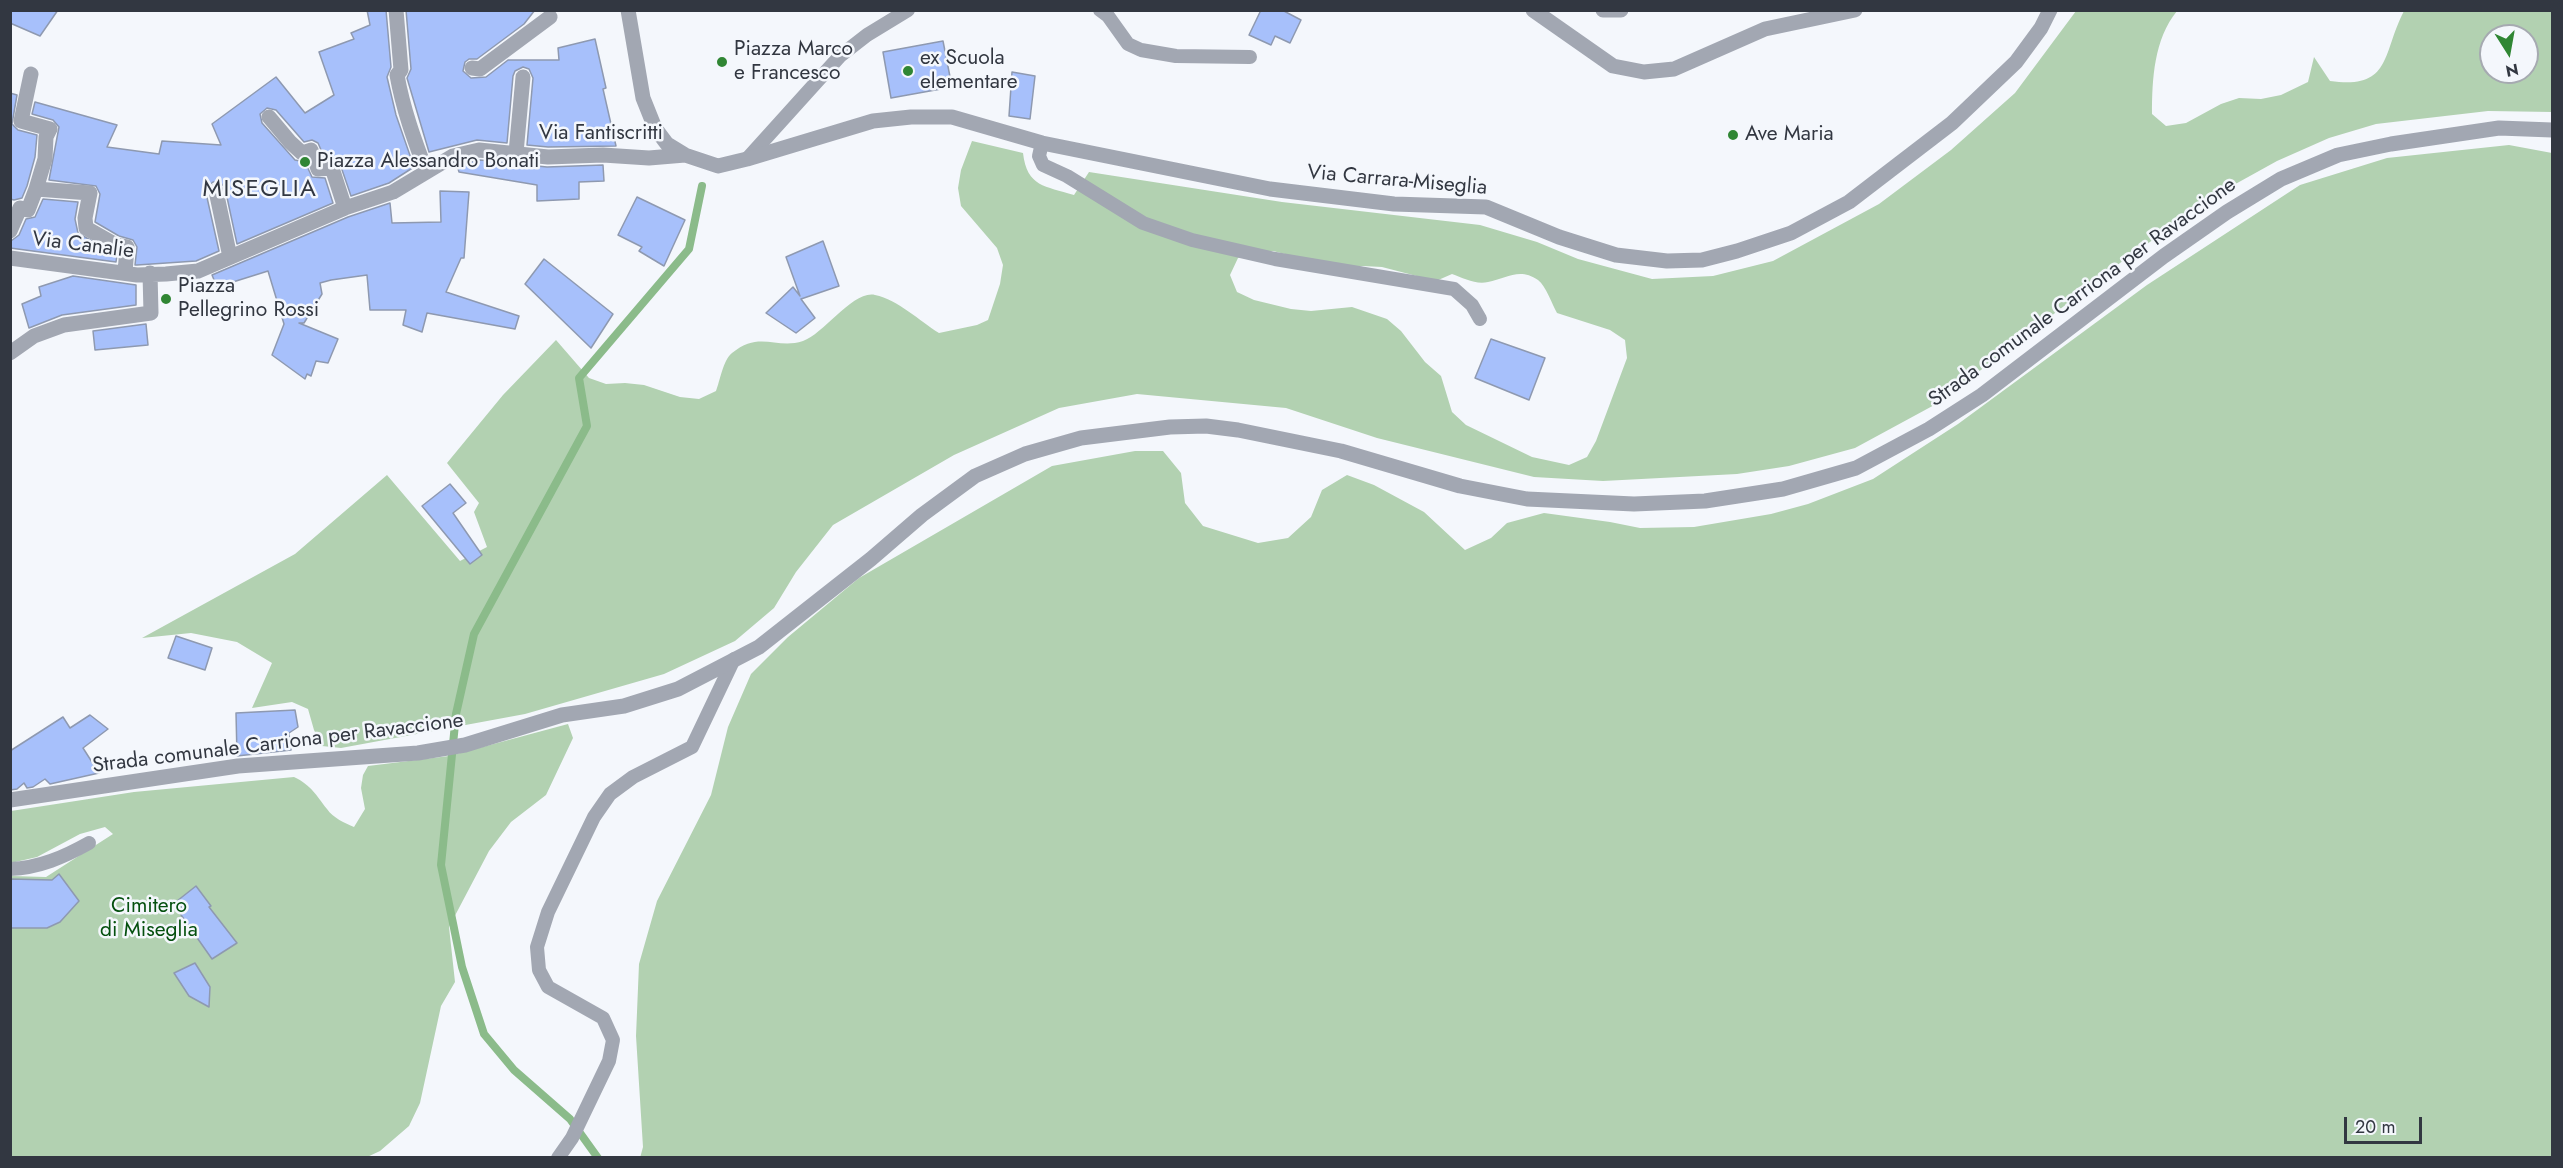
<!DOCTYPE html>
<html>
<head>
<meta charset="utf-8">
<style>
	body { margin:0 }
	#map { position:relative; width:2563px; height:1168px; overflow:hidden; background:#f4f7fc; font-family:Jost,sans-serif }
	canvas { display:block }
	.frame { position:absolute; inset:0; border:12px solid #323741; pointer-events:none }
	.north { position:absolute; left:2479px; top:24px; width:60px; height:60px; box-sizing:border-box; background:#f4f7fc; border:2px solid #a6aab1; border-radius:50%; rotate:169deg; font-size:16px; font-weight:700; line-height:24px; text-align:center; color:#323741 }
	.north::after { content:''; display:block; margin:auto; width:21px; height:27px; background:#308634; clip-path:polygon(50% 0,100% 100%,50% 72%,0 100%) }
	.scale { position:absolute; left:2344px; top:1117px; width:78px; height:27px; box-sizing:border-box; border:3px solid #323741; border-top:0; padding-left:8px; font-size:18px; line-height:21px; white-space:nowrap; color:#323741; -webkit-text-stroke:4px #f4f7fc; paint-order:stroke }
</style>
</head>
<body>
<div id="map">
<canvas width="2563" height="1168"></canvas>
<div class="frame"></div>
<div class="north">N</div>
<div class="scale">20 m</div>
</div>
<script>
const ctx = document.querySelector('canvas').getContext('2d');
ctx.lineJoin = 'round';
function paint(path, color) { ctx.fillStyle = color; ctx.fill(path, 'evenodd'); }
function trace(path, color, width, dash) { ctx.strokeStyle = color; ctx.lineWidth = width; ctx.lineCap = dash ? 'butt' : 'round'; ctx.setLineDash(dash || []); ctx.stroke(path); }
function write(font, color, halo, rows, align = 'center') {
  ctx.font = font + ' Jost,sans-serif'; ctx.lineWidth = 5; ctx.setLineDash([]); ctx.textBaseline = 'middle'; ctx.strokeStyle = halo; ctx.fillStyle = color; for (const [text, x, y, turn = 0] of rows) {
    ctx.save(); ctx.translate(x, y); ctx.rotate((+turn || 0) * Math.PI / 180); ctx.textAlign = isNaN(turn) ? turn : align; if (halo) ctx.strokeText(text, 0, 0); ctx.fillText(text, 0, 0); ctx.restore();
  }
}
paint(new Path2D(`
	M 2076,11 L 2177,11 C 2154,39 2152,79 2152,114 L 2166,126 L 2186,123 L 2221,104 L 2239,98 L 2261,99 L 2281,95 L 2308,82 L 2314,57 L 2330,81 C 2392,90 2382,53 2404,11 L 2552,11 L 2552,112 L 2488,111 L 2376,124 L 2329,138 L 2277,161 L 2221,192 L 2120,263 L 1938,403 L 1855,448 L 1789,466 L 1737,474 L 1603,481 L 1534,477 L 1377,438 L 1286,408 L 1137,394 L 1059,408 L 954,455 L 833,525 L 796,572 L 774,608 L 735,641 L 664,674 L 525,714 L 341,748 L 322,746 L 314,730 L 308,709 L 292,702 L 252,708 L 272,663 L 237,642 L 191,633 L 142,638 L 295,554 L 387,475 L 460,561 L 487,547 L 474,512 L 479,503 L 447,463 L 503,395 L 556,340 L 589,378 L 606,384 L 625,383 L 644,385 L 680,397 L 699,399 L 716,391 C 720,381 723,360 732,353 C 760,330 776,350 803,341 C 824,334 853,290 875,295 C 898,300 920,321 939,333 L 977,325 L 988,320 L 1000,284 L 1003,265 L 997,248 L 961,206 L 958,188 L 961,170 L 972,141 L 1023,153 C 1027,187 1045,186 1074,195 L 1089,172 L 1282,202 L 1480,225 L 1537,242 L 1578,259 L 1652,279 L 1713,276 L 1773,261 L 1879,204 L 1951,150 L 2015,93 ZM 2491,36 L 2527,36 L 2527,72 L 2491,72 ZM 1273,251 L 1345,269 L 1363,266 L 1382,267 L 1436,281 L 1452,274 C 1463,278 1476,285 1488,282 C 1506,279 1519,267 1538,280 C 1546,286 1552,304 1557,313 L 1610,330 L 1625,340 L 1627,358 L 1596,441 L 1587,457 L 1569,465 L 1532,457 L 1466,425 L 1452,412 L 1441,376 L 1425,362 L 1401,331 L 1387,319 L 1352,307 L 1311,311 L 1291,309 L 1254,300 L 1237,292 L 1230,275 L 1238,258 L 1255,252 Z
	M 2509,145 L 2552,153 L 2552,1157 L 640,1158 L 643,1147 L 636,1036 L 639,964 L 657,901 L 711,795 L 728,727 L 751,674 L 788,637 L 859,578 L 1052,466 L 1135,451 L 1163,451 L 1181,473 L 1185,503 L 1203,526 L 1258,543 L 1288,538 L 1311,517 L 1322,490 L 1347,475 L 1374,485 L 1424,512 L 1465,550 L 1491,538 L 1507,523 L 1544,513 L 1610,522 L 1640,528 L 1694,527 L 1771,514 L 1808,504 L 1873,479 L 1958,424 L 2147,285 L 2300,185 L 2387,158 Z
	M 568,724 L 573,738 L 546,795 L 511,822 L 489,851 L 449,927 L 455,982 L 441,1006 L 420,1103 L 409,1126 L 380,1151 L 365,1158 L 11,1158 L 11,876 L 46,877 L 113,834 L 105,827 L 80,834 L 37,857 L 11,863 L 11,811 L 134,792 L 294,777 C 311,785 316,795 327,809 C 333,818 345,823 354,827 L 365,809 L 361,788 L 363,775 L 368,766 L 449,756 Z`), '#b2d1b1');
trace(new Path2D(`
	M 598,1158 L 570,1119 L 514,1070 L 484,1034 L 462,967 L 441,865 L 456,714 L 474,634 L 587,426 L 579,378 L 689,249 L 702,186`), '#8bbb8a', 8);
const building = new Path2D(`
	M 10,10 L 58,10 L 40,36 L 10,23 Z
	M 367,10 L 386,10 L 391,67 L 387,77 L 396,115 L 414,167 L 389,183 L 351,196 L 339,161 L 325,159 L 318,143 L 312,140 L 304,142 L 276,110 L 267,108 L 260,114 L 262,123 L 295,160 L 305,162 L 312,177 L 325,178 L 333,203 L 237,244 L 225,188 L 220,182 L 213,182 L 207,187 L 206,193 L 219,251 L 196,261 L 137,265 L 135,265 L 137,247 L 133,240 L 119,236 L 95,222 L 100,194 L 96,186 L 49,180 L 59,127 L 53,120 L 32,114 L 35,102 L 117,125 L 107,147 L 159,154 L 162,141 L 221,145 L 212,124 L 276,77 L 305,113 L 334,95 L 319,52 L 354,39 L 351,33 L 370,25 Z
	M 406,10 L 535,10 L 524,24 L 477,59 L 469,59 L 465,62 L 463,71 L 471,78 L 486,77 L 508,60 L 559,60 L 558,48 L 595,39 L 606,88 L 603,89 L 616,146 L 548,147 L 527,145 L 533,78 L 529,69 L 523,67 L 515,71 L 513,76 L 507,143 L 477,140 L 429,152 L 407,78 L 411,69 Z
	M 1261,10 L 1282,10 L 1301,20 L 1290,43 L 1275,36 L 1271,45 L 1249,35 Z
	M 943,41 L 952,87 L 891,98 L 883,52 Z
	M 1012,72 L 1035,76 L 1030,119 L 1009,116 Z
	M 10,93 L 17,95 L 12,124 L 18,130 L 37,135 L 35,157 L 27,186 L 22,198 L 14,200 L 10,199 Z
	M 480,160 L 547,167 L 603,165 L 604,181 L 579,182 L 579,199 L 537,201 L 537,185 L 459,172 L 457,165 Z
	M 440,191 L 469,192 L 464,258 L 461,258 L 446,292 L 519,316 L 515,329 L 427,313 L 422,332 L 403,325 L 406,310 L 370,310 L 367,275 L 331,280 L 320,283 L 322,294 L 304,323 L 299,323 L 338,339 L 328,363 L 316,361 L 311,376 L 307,374 L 305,379 L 272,355 L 284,324 L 268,271 L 217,287 L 212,275 L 348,217 L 390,203 L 392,223 L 441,222 Z
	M 637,197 L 685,220 L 664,266 L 639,251 L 642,247 L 618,235 Z
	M 43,199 L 78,202 L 75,219 L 78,233 L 117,255 L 116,262 L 10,248 L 11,241 L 19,235 L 26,219 L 35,217 Z
	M 823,241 L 839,286 L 801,299 L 815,318 L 796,333 L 766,313 L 793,287 L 800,296 L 786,257 Z
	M 544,259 L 613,314 L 591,348 L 525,284 Z
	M 73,276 L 136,285 L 136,305 L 62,315 L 29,328 L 22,304 L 41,296 L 39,287 Z
	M 146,324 L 148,345 L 95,350 L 93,331 Z
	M 1491,339 L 1545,358 L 1529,400 L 1475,378 Z
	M 450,484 L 466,503 L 453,513 L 482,555 L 470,564 L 422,506 Z
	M 176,636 L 212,648 L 205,670 L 168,658 Z
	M 295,710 L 298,727 L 289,733 L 291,750 L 237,756 L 236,713 Z
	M 90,715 L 108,729 L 83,748 L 99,773 L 50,784 L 45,779 L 33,787 L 27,788 L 24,783 L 17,789 L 10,790 L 10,751 L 63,717 L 70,728 Z
	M 59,874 L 79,901 L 60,922 L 47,928 L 10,928 L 10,879 L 52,880 Z
	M 196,886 L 211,906 L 209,907 L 237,943 L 212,959 L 179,912 L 183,909 L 177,901 Z
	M 195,963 L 210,987 L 209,1007 L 189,996 L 174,973 Z`);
paint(building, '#a7c0fb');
trace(building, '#8e99b0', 1.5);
trace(new Path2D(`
	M 1100,10 L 1108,16 L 1128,44 L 1141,50 L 1176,56 L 1250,57
	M 1042,143 L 1039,156 L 1043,165 L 1067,176 L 1143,223 L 1192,240 L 1275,259 L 1454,289 L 1472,305 L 1480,319
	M 747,159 L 840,56 L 867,35 L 908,10
	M 10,869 C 39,868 64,857 89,843
	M 558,1158 L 572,1138 L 609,1061 L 613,1040 L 603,1018 L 548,987 L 539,970 L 537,947 L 548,912 L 594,817 L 610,794 L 633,777 L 692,747 L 734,659`), '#a2a7b2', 14);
trace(new Path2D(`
	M 396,10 L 401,70 L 397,75 C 403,109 414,139 426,171
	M 628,10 L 643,98 L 655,128 L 667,144 L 685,155 L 718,166 L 747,159 L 873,121 L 911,117 L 952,117 L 1042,143 L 1270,189 L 1394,204 L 1486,207 L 1559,237 L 1616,255 L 1667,261 L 1702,260 L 1737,251 L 1791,233 L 1849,202 L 1952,123 L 2016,62 L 2041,28 L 2050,10
	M 1533,10 L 1613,66 L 1644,72 L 1674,69 L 1765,29 L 1855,10
	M 1603,10 L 1621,10
	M 472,68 L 480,69 L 550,17
	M 31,74 L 21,121 L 50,129 L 46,137 L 45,159 L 36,189 L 90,193 L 85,218 L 86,228 L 116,245 L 127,247 L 125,273
	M 269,117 L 290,142 L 302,153 L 311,150 L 318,169 L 332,168 L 345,208
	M 516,153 L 523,77
	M 216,191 L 230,257
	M 10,231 L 20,208 L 28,210 L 36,189
	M 10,258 L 137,275 L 166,274 L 198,271 L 345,208 L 393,192 L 453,156 L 479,150 L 548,157 L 603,155 L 649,158 L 685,155
	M 10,353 L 34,336 L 64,325 L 151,313 L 150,273
	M 10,800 L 238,766 L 418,753 L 465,745 L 562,715 L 624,706 L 678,689 L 759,647 L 871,559 L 922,515 L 975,476 L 1025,454 L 1081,438 L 1170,427 L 1206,426 L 1238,430 L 1341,451 L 1460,486 L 1527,499 L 1634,504 L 1705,501 L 1783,489 L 1856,468 L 1929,429 L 1982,395 L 2164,256 L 2227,212 L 2281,179 L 2338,155 L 2391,144 L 2499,128 L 2552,130`), '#a2a7b2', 15);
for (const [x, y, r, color] of [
	[722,62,6,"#308634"],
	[908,71,6,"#308634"],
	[1733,135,6,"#308634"],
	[305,162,6,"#308634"],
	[166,299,6,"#308634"]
]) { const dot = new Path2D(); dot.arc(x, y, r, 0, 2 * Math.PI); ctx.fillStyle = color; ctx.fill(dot); trace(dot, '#f4f7fc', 2); }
write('21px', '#323741', '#f4f7fc', [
	["Piazza Marco",734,50],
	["e Francesco",734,74],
	["ex Scuola",920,59],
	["elementare",920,83],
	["Ave Maria",1745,135],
	["Piazza Alessandro Bonati",317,162],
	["Piazza",178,287],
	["Pellegrino Rossi",178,311]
], 'left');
write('21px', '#323741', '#f4f7fc', [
	["Via Fantiscritti",601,134],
	["Via Carrara-Miseglia",1397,181,5],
	["Via Canalie",83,246,7],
	["Strada comunale Carriona per Ravaccione",2083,293,-36],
	["Strada comunale Carriona per Ravaccione",278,744,-7]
]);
write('21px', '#05500f', '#f4f7fc', [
	["Cimitero",149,907],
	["di Miseglia",149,931]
]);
ctx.letterSpacing = '1.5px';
write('24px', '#323741', '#f4f7fc', [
	["MISEGLIA",260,190]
]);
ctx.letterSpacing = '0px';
</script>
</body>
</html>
